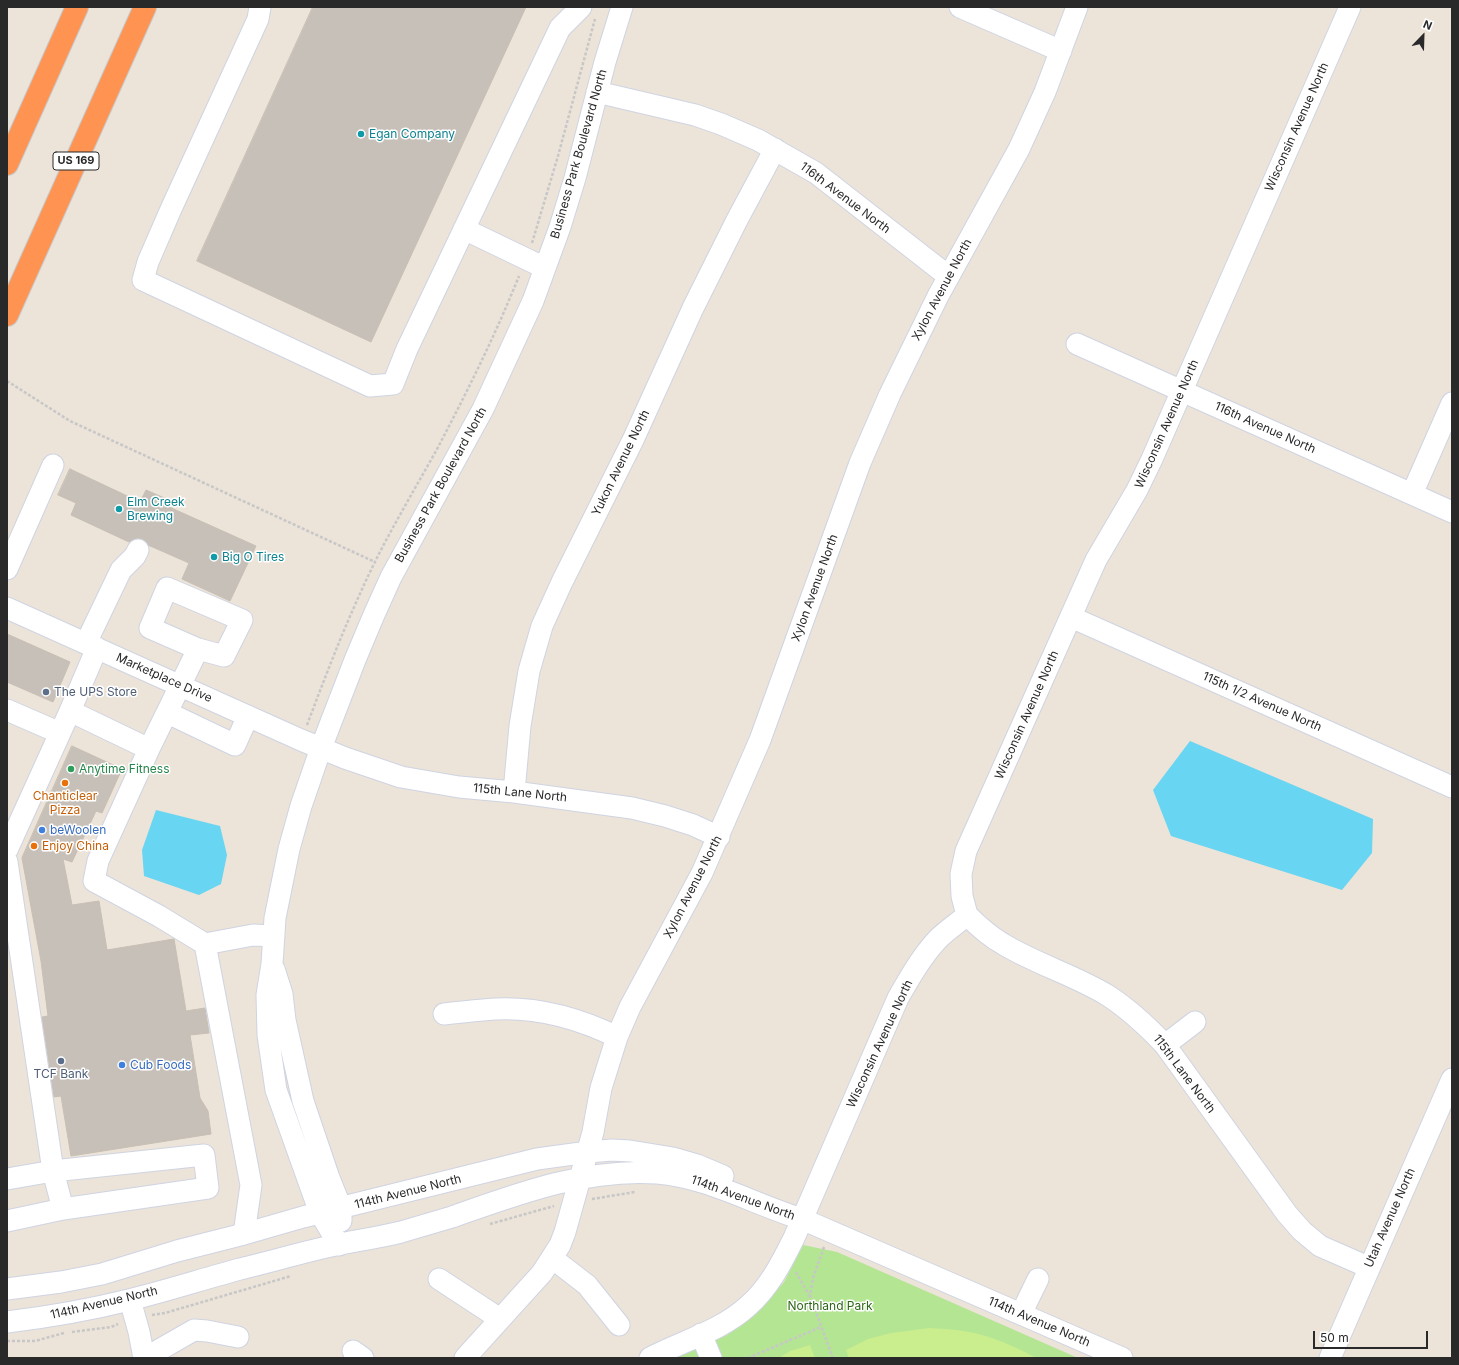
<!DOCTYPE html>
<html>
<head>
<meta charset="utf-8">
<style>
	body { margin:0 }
	#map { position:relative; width:1459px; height:1365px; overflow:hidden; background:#ece3d9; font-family:Inter,sans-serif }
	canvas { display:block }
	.frame { position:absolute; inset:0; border:8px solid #292929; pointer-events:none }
	.north { position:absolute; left:1403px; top:16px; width:40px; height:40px; -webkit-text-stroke:3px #fff; paint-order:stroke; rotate:23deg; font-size:11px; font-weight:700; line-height:16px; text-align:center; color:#292929 }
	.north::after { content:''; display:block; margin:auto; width:14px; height:18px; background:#292929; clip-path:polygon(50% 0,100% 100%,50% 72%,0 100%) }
	.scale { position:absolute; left:1313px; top:1331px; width:115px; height:18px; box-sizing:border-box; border:2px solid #292929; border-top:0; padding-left:5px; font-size:12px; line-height:14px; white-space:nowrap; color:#292929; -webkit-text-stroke:3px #fff; paint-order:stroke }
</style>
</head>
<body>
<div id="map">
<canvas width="1459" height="1365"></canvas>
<div class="frame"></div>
<div class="north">N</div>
<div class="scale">50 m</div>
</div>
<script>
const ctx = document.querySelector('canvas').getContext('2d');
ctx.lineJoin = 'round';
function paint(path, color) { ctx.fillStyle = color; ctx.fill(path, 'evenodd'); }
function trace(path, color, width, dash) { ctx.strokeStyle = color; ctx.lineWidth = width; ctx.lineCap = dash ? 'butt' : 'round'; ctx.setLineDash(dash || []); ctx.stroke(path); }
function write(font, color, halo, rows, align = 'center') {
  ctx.font = font + ' Inter,sans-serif'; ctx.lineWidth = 3; ctx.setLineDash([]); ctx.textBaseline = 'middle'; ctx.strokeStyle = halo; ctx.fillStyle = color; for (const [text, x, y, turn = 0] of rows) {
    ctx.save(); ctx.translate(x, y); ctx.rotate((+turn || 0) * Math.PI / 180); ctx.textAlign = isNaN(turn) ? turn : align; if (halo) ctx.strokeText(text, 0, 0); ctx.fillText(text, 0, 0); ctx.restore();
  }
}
paint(new Path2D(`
	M 803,1245 L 837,1252 L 1078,1358 L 676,1358 L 727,1335 L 757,1313 L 784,1282 Z`), '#b3e593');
paint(new Path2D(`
	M 929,1328 C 947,1329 965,1330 982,1335 C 1001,1340 1019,1349 1037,1358 L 849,1358 L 846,1350 L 868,1339 L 891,1333 Z
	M 810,1345 L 815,1358 L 779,1358 L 790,1351 Z`), '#caed8e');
paint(new Path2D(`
	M 1190,741 L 1373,819 L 1372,853 L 1342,890 L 1171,836 L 1153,790 Z
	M 156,810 L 220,826 L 227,855 L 221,884 L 199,895 L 144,876 L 142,850 Z`), '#68d5f2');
const building = new Path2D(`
	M 313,7 L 526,7 L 371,342 L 197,261 Z
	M 70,469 L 140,502 L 146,490 L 169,500 L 167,506 L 256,546 L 230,601 L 182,579 L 189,563 L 148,545 L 143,539 L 137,538 L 129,542 L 71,515 L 76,503 L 58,495 Z
	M 7,634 L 70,662 L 53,702 L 7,682 Z
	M 72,746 L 122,769 L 102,813 L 96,811 L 72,862 L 63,859 L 72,905 L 99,901 L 107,950 L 174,939 L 186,1011 L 205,1008 L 209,1033 L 190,1035 L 200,1098 L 208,1111 L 211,1134 L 71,1156 L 61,1096 L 54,1097 L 42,1017 L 48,1016 L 41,961 L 22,858 Z`);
paint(building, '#c7c0b9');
trace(building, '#c7bfb3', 1);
const minor = new Path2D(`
	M 260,7 L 258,19 L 171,209 L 148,262 L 143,280 L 370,386 L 393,384 L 407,349 L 560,28 L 581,7
	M 960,7 L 1061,51
	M 597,92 L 695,115 L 721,124 L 758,140 L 816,173 L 948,276
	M 464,229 L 545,268
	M 1077,344 L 1452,512
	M 1412,494 L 1452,403
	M 7,569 L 53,465
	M 7,608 L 301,740 L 345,758 L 401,777 L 459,787 L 514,792 L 632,808 L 665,816 L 693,825 L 719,837
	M 1071,617 L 1452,787
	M 86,643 L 121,570 L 135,556 L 138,550
	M 198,649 L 150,628 L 167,588 L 242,620 L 224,656 L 198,649 L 149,749 L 98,861 L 94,881 L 159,916 L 205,944 L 253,935 L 274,936
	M 7,710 L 60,733
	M 70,711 L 149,749
	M 168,713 L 235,745 L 248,716
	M 514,792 L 520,726 L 529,671 L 542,626 L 562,582 L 633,440 L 693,308 L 737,220 L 775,149
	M 7,850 L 70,711 L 97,648
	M 7,862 L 53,1171 L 63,1209 L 7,1221
	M 967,915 L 962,896 L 961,874 L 966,851 L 1096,560 L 1137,490 L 1152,459 L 1350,7
	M 967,915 C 978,926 989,936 1003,944 C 1036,964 1074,975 1107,995 C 1129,1009 1147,1026 1165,1045 L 1287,1214 L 1302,1231 L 1320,1246 L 1368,1267
	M 205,944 L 251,1185 L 244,1234
	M 274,969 L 282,994 L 285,1020 L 303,1101 L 329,1178 L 341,1208 L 341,1221
	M 444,1014 C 461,1012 478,1010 496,1009 C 537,1007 580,1019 617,1037
	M 1165,1045 L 1195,1022
	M 7,1179 L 53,1171 L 204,1155 L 208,1188 L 63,1209
	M 339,1245 L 320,1213 L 276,1090 L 268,1035 L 267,995 L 272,964 L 275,918 L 289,849 L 301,806 L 321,748 L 355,660 L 373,617 L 391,577 L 483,409 L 533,301 L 560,227 L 575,178 L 605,62 L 622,7
	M 552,1258 L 587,1285 L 619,1325
	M 439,1279 L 500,1319
	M 7,1289 L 61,1282 L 102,1274 L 177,1251 L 244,1234 L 303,1217 L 537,1159 L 588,1152 L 612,1150 L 630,1151 L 673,1158 L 697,1165 L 723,1176
	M 130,1300 L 139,1332 L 144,1358
	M 1021,1314 L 1038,1279
	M 7,1322 C 48,1317 89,1310 129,1300 C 166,1291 203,1279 240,1269 C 273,1261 307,1251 340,1244 C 361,1240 381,1237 401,1232 C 418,1227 435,1222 452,1217 C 517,1194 586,1168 657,1173 C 708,1177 753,1204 802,1219 L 1122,1358
	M 701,1334 L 711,1358
	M 353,1351 L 363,1358
	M 145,1358 L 194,1330 L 207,1331 L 238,1337
	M 465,1358 L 542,1273 L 560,1245 L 565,1232 L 593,1132 L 601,1088 L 617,1037 L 630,1007 L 702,873 L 760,740 L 860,463 L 890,394 L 938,296 L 1019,149 L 1045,92 L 1077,7
	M 650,1358 C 682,1341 721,1331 748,1306 C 769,1288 782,1262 794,1238 L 898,998 C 910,977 922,956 938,939 C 947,930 958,923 967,915
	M 1330,1358 L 1452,1079`);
const highway = new Path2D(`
	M 7,164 L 77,7
	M 7,315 L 145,7`);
trace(minor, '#cfd4e2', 23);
trace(highway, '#c7c7c7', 24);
trace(new Path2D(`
	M 532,243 L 558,156 L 595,19
	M 7,381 L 70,421 L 375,562
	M 307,725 C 330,664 353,604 383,546 C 400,514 418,483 436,451 C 466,394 495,336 519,276
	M 592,1199 L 635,1192
	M 490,1224 L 554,1206
	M 824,1247 L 813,1278 L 810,1296 L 833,1358
	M 796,1272 L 809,1295
	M 152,1315 L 165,1313 L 291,1276
	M 72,1332 L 111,1327 L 118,1324
	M 7,1341 L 35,1341 L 64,1333
	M 748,1358 L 821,1327`), '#c7c7c7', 2.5, [3, 2]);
trace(minor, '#fff', 21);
trace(highway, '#ff9351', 22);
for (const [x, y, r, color] of [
	[361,134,4,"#0f9aa8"],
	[119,509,4,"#0f9aa8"],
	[214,557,4,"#0f9aa8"],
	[46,692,4,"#5c6f8a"],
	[71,769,4,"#2e9e5b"],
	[65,783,4,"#e8710a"],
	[42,830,4,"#3f7fe0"],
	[34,846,4,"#e8710a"],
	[61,1061,4,"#5c6f8a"],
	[122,1065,4,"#3f7fe0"]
]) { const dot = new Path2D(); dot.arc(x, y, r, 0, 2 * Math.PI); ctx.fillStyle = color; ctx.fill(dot); trace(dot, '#fff', 1.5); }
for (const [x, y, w] of [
	[76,161,46]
]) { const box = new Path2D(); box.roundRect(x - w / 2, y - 9, w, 18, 3); ctx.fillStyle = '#fff'; ctx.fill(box); trace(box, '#292929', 1); }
write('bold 11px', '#292929', null, [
	["US 169",76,161]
]);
write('12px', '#292929', '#fff', [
	["Wisconsin Avenue North",1297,127,-66],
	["Business Park Boulevard North",579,154,-74],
	["116th Avenue North",845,198,37],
	["Xylon Avenue North",942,290,-62],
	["Wisconsin Avenue North",1167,424,-66],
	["116th Avenue North",1265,428,24],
	["Yukon Avenue North",621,463,-64],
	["Business Park Boulevard North",441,485,-61],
	["Xylon Avenue North",815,588,-70],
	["Marketplace Drive",164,678,24],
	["115th 1/2 Avenue North",1262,702,24],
	["Wisconsin Avenue North",1027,715,-66],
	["115th Lane North",520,793,6],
	["Xylon Avenue North",693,887,-63],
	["Wisconsin Avenue North",880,1044,-65],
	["115th Lane North",1184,1074,53],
	["114th Avenue North",408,1192,-14],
	["114th Avenue North",743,1198,20],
	["Utah Avenue North",1390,1218,-66],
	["114th Avenue North",104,1303,-13],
	["114th Avenue North",1039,1322,23]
]);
write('12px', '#0d838f', '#fff', [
	["Egan Company",369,134],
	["Elm Creek",127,502],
	["Brewing",127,516],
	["Big O Tires",222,557]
], 'left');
write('12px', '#4e5e75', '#fff', [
	["The UPS Store",54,692],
	["TCF Bank",61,1074,"center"]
], 'left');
write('12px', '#27864d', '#fff', [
	["Anytime Fitness",79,769]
], 'left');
write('12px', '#c56008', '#fff', [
	["Chanticlear",65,796],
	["Pizza",65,810],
	["Enjoy China",42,846,"left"]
]);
write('12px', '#366cbe', '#fff', [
	["beWoolen",50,830],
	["Cub Foods",130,1065]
], 'left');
write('12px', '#2c6717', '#fff', [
	["Northland Park",830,1306]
]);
</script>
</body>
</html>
